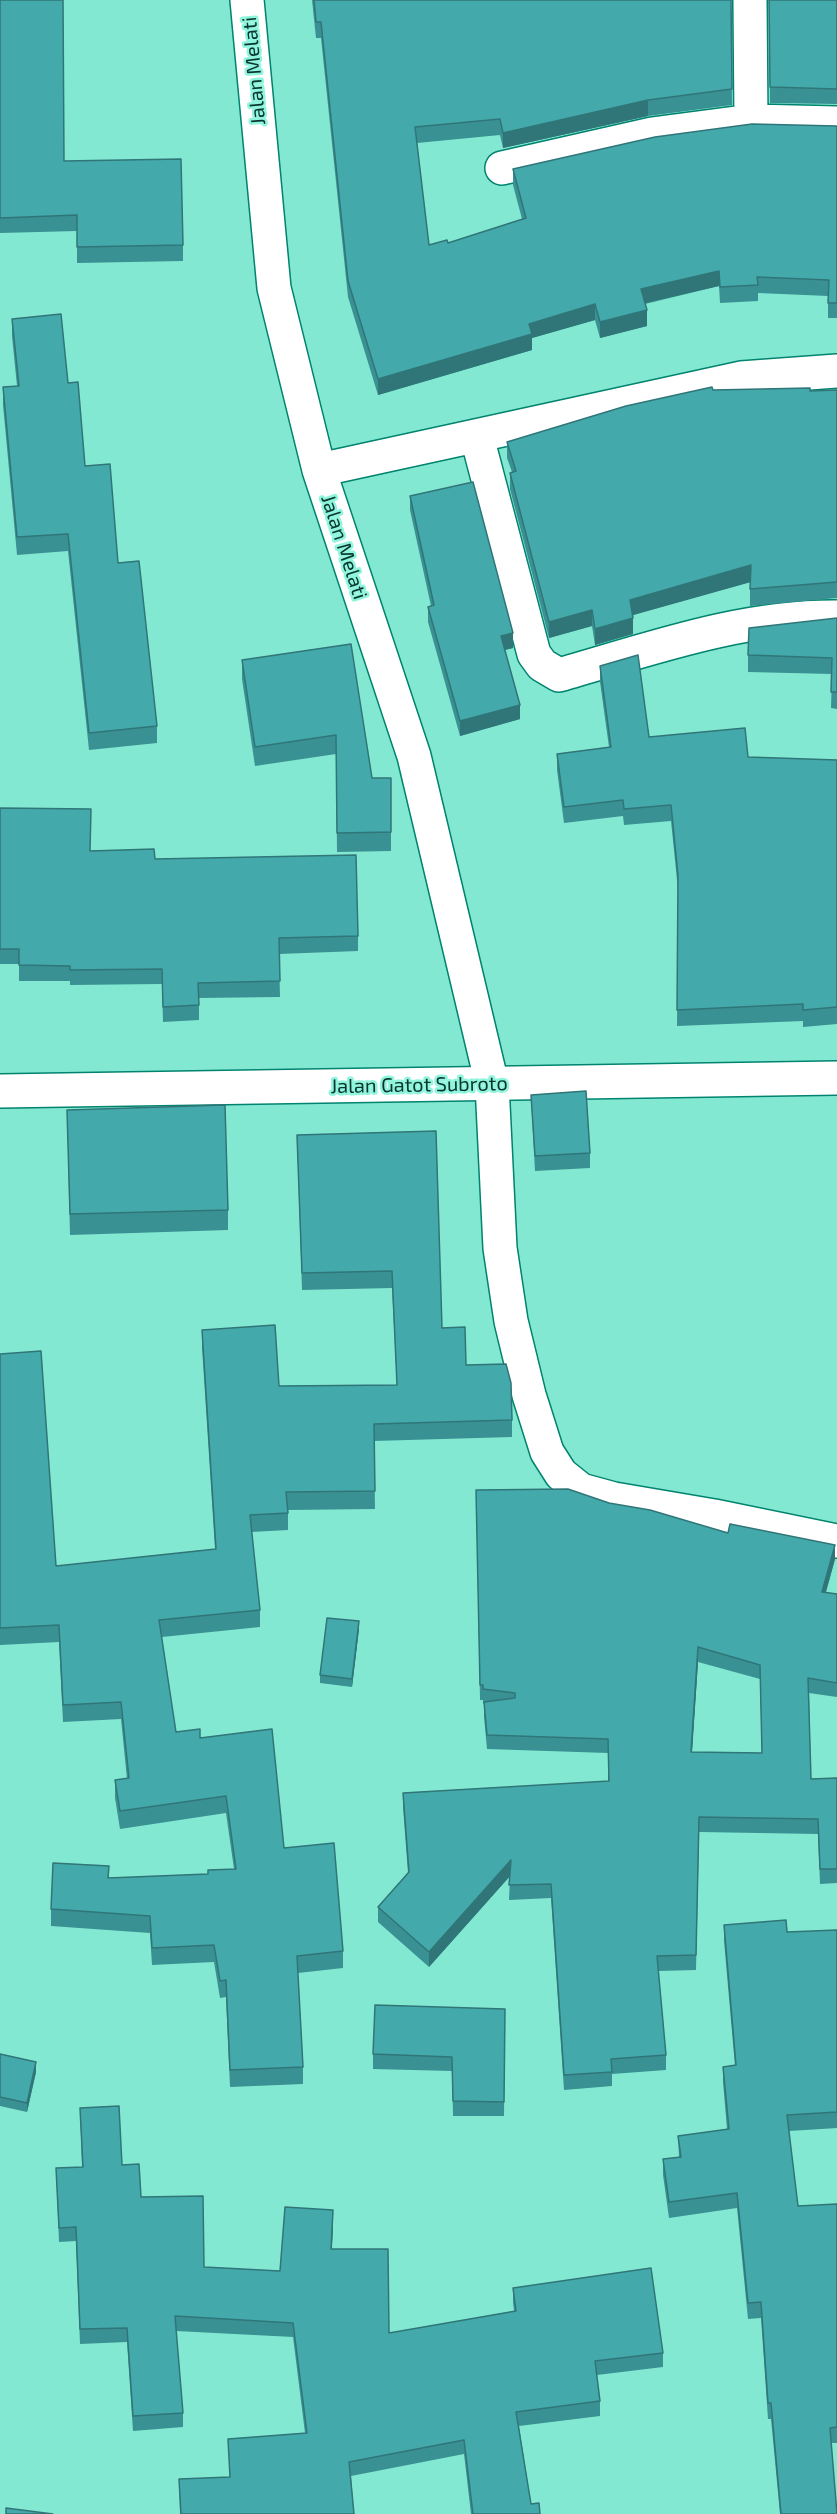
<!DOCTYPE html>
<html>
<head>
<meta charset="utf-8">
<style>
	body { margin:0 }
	canvas { display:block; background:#83e8d1 }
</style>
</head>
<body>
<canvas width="837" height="2514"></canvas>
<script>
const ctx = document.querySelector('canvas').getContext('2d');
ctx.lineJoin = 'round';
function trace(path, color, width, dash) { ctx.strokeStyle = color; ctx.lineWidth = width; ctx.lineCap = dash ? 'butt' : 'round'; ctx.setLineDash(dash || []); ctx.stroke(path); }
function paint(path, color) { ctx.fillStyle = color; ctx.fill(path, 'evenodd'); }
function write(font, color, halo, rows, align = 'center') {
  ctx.font = font + ' "Exo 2",sans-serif'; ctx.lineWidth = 5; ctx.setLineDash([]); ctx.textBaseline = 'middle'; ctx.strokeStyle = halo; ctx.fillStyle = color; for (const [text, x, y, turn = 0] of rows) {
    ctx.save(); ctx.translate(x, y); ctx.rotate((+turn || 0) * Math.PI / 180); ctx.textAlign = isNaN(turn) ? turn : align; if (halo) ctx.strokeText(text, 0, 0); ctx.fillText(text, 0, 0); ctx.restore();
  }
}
const street = new Path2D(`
	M 247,0 L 274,288 L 319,470 L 414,756 L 492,1084 L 500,1248 L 511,1321 L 529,1395 L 547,1452 L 561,1474 L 581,1490 L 614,1499 L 714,1516 L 837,1541
	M 751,121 L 837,123
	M 502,168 L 652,134 L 751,121 L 750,0
	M 477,437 L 534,654 L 542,665 L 559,675 C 650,649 741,616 837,617
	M 319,470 L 741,378 L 837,371`);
const highway = new Path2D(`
	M 0,1091 L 837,1078`);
trace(street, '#00836f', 36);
trace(highway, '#00836f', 36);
trace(street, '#fff', 33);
trace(highway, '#fff', 33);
paint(new Path2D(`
	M 0,0 L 64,161 L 183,245 L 183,261 L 77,263 L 77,231 L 0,233 Z
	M 312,0 L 731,0 L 732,105 L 648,116 L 503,148 L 500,135 L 417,143 L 429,245 L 448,243 L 522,219 L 513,185 L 513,169 L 837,126 L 837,318 L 828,318 L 828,296 L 758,293 L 758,301 L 720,303 L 719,286 L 645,304 L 647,326 L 600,338 L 595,320 L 532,338 L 532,350 L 378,395 L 348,297 L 321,38 L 316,38 Z
	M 769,0 L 837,0 L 837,104 L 770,103 Z
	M 12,319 L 68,383 L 85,466 L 118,563 L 157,726 L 157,743 L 89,750 L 68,551 L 17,555 L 3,405 L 3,387 L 17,386 L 12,336 Z
	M 713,390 L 837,390 L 837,598 L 750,606 L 750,582 L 632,615 L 633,634 L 595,645 L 592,626 L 549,638 L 510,489 L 510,473 L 512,472 L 507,458 L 507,442 Z
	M 410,496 L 513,648 L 504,650 L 520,719 L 460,736 L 428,622 L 428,607 L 431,606 L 410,510 Z
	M 837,618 L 837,709 L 831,708 L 832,674 L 748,672 L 748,655 Z
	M 351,644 L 372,778 L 391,778 L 391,851 L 337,852 L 336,754 L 255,766 L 242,679 L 242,660 Z
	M 600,666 L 649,737 L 748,757 L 837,760 L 837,1024 L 803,1027 L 803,1021 L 677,1026 L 678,890 L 671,821 L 624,825 L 623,816 L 564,823 L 557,770 L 557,754 L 609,747 L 600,682 Z
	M 0,808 L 91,851 L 155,859 L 358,936 L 358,951 L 279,954 L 280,997 L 199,998 L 199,1020 L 163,1022 L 162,984 L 70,985 L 70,981 L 19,981 L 19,964 L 0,964 Z
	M 531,1095 L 590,1153 L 590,1168 L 535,1171 Z
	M 67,1110 L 228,1210 L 228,1230 L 70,1235 Z
	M 297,1135 L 442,1328 L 466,1365 L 512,1420 L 512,1437 L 374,1441 L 375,1509 L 288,1510 L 288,1530 L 251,1532 L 260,1610 L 260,1627 L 162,1637 L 176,1732 L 200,1738 L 284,1848 L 343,1951 L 343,1968 L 298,1973 L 303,2067 L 303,2084 L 230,2087 L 226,1997 L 220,1998 L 214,1962 L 152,1965 L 150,1933 L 51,1926 L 51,1909 L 109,1878 L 208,1874 L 234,1869 L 226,1813 L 120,1829 L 115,1798 L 115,1780 L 127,1779 L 121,1719 L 63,1722 L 59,1642 L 0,1645 L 0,1354 L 56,1566 L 215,1549 L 202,1347 L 202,1330 L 279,1386 L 397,1385 L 392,1288 L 302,1290 Z
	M 476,1490 L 609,1503 L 728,1533 L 835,1559 L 826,1592 L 837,1594 L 837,1697 L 809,1693 L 811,1779 L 837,1778 L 837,1883 L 820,1884 L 818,1834 L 699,1832 L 696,1970 L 658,1971 L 666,2055 L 666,2070 L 612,2074 L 612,2086 L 564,2090 L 551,1898 L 509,1900 L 510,1876 L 429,1967 L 378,1922 L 378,1907 L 408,1873 L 403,1807 L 403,1793 L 608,1781 L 608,1753 L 487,1749 L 484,1717 L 484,1704 L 483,1703 L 483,1700 L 480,1700 ZM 698,1662 L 760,1679 L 762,1753 L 692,1752 Z
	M 359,1629 L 352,1687 L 320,1683 L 320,1675 Z
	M 724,1925 L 787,1932 L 837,1930 L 837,2128 L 789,2131 L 798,2206 L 837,2204 L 837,2443 L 831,2443 L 837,2514 L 780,2514 L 771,2419 L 768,2419 L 761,2318 L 748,2319 L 737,2208 L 669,2218 L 663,2175 L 663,2159 L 679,2157 L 678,2136 L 727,2129 L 723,2082 L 723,2067 L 735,2066 L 724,1941 Z
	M 505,2009 L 504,2116 L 453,2116 L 452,2071 L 373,2069 L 373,2054 Z
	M 0,2054 L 36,2072 L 27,2112 L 0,2106 Z
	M 80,2108 L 122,2165 L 141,2197 L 204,2267 L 280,2271 L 333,2225 L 332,2249 L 389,2333 L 514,2311 L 513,2302 L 513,2288 L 663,2353 L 663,2367 L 597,2375 L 600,2401 L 600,2416 L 519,2426 L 531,2504 L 540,2514 L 471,2514 L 464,2454 L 351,2476 L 354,2514 L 180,2514 L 179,2479 L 230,2477 L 228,2439 L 305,2433 L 293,2337 L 176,2331 L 183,2413 L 183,2427 L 133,2431 L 127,2342 L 80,2344 L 76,2241 L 59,2242 L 56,2168 L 82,2167 Z`), '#3a9193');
paint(new Path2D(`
	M 648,100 L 648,116 L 503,148 L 503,133 Z
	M 719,271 L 719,286 L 641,304 L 641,289 Z
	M 595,304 L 595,320 L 532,338 L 532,350 L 378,395 L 378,379 L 529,324 Z
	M 647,310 L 647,326 L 600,338 L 600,322 Z
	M 751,565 L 751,582 L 630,616 L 630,600 Z
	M 592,610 L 592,626 L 549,638 L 549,622 Z
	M 633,618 L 633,634 L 595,645 L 595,629 Z
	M 513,633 L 513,648 L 501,651 L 501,636 Z
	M 520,705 L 520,719 L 460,736 L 460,721 Z
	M 835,1545 L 835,1559 L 822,1606 L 822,1592 Z
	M 359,1621 L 359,1629 L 352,1687 L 352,1679 Z
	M 698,1647 L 698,1662 L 691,1767 L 691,1752 Z
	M 511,1860 L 511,1875 L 429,1967 L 429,1952 Z
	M 36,2062 L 36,2072 L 27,2112 L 27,2103 Z
	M 333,2210 L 333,2225 L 331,2263 L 331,2249 Z`), '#307678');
const building = new Path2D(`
	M 0,0 L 63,0 L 64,161 L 181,159 L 183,245 L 77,247 L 77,215 L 0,218 Z
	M 314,0 L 731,0 L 732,89 L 648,100 L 503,133 L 500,119 L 415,127 L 429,245 L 447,240 L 448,243 L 526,218 L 513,169 L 655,137 L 752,124 L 837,126 L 837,303 L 828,303 L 829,280 L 757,277 L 758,285 L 720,287 L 719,271 L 641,289 L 647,310 L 600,322 L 595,304 L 529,324 L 532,334 L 378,379 L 348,281 L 321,22 L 316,22 Z
	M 769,0 L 837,0 L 837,89 L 770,87 Z
	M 61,314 L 68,383 L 78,382 L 85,466 L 110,464 L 118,563 L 139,561 L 157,726 L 89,733 L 68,534 L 17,537 L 3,387 L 19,386 L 12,319 Z
	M 712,387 L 713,390 L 810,388 L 810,391 L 837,390 L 837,582 L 750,589 L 751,565 L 630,600 L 633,618 L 595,629 L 592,610 L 549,622 L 510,473 L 516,471 L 507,442 L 626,406 Z
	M 473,482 L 513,633 L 501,636 L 520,705 L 460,721 L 428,607 L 434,605 L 410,496 Z
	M 837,618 L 837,692 L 831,692 L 832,658 L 748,655 L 749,628 Z
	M 351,644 L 372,778 L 391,778 L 391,832 L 337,833 L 336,735 L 255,747 L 242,660 Z
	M 638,655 L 649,737 L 745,728 L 748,757 L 837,760 L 837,1007 L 803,1010 L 803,1004 L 677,1010 L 678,875 L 671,805 L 624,809 L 623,800 L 564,807 L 557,754 L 611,747 L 600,666 Z
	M 0,808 L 91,809 L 90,851 L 154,849 L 155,859 L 356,855 L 358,936 L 279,938 L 280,981 L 198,983 L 199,1005 L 163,1007 L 162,969 L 70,970 L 70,966 L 19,965 L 19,949 L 0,949 Z
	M 586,1091 L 590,1153 L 535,1156 L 531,1095 Z
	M 225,1105 L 228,1210 L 70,1214 L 67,1110 Z
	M 436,1131 L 442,1328 L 465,1327 L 466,1365 L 506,1364 L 511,1383 L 512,1420 L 374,1424 L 375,1491 L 286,1492 L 288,1513 L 250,1515 L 260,1610 L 159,1620 L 176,1732 L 200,1729 L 200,1738 L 272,1729 L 284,1848 L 334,1843 L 343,1951 L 297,1956 L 303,2067 L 230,2070 L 226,1980 L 220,1981 L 214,1945 L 152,1948 L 150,1916 L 51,1909 L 53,1863 L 109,1866 L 108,1878 L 208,1874 L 208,1870 L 236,1869 L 226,1796 L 120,1811 L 115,1780 L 129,1778 L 121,1702 L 63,1705 L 59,1625 L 0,1628 L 0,1354 L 41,1351 L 56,1566 L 216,1549 L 202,1330 L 275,1325 L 279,1386 L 397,1385 L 392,1271 L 302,1273 L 297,1135 Z
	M 568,1489 L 609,1503 L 650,1510 L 728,1533 L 730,1524 L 835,1545 L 822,1592 L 837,1594 L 837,1683 L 808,1678 L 811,1779 L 837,1778 L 837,1869 L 820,1869 L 818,1819 L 699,1817 L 696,1955 L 657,1956 L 666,2055 L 611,2059 L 612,2072 L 564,2075 L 551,1884 L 509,1885 L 511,1860 L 429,1952 L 378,1907 L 409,1872 L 403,1793 L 609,1781 L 608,1739 L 487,1735 L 484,1702 L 515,1698 L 515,1693 L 483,1689 L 483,1685 L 480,1685 L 476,1490 ZM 698,1647 L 760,1665 L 762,1753 L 691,1752 Z
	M 327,1618 L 359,1621 L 352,1679 L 320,1675 Z
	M 786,1920 L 787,1932 L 837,1930 L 837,2112 L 787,2115 L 798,2206 L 837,2204 L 837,2427 L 830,2428 L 837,2514 L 781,2514 L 771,2403 L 768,2403 L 761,2302 L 748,2303 L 737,2193 L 669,2202 L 663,2159 L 681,2157 L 678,2136 L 729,2129 L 723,2067 L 736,2065 L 724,1925 Z
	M 375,2005 L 505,2009 L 504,2102 L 453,2101 L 452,2057 L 373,2054 Z
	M 0,2054 L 36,2062 L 27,2103 L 0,2097 Z
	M 119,2106 L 122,2165 L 139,2164 L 141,2197 L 203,2196 L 204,2267 L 280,2271 L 285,2207 L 333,2210 L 331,2249 L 388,2249 L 389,2333 L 516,2311 L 513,2288 L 651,2268 L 663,2353 L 595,2361 L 600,2401 L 516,2412 L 531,2504 L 539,2503 L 540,2514 L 473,2514 L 464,2440 L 349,2462 L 354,2514 L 181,2514 L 179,2479 L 230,2477 L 228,2439 L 307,2433 L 293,2323 L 175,2316 L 183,2413 L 133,2416 L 127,2328 L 80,2329 L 76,2227 L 59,2228 L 56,2168 L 83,2167 L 80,2108 Z
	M 6,2508 L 53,2514 L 6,2514 Z`);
paint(building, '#44a9ab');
trace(building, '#307678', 1.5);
write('20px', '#08362e', '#91f5de', [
	["Jalan Melati",254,71,-95],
	["Jalan Melati",344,547,72],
	["Jalan Gatot Subroto",419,1085,-1]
]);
</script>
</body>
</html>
